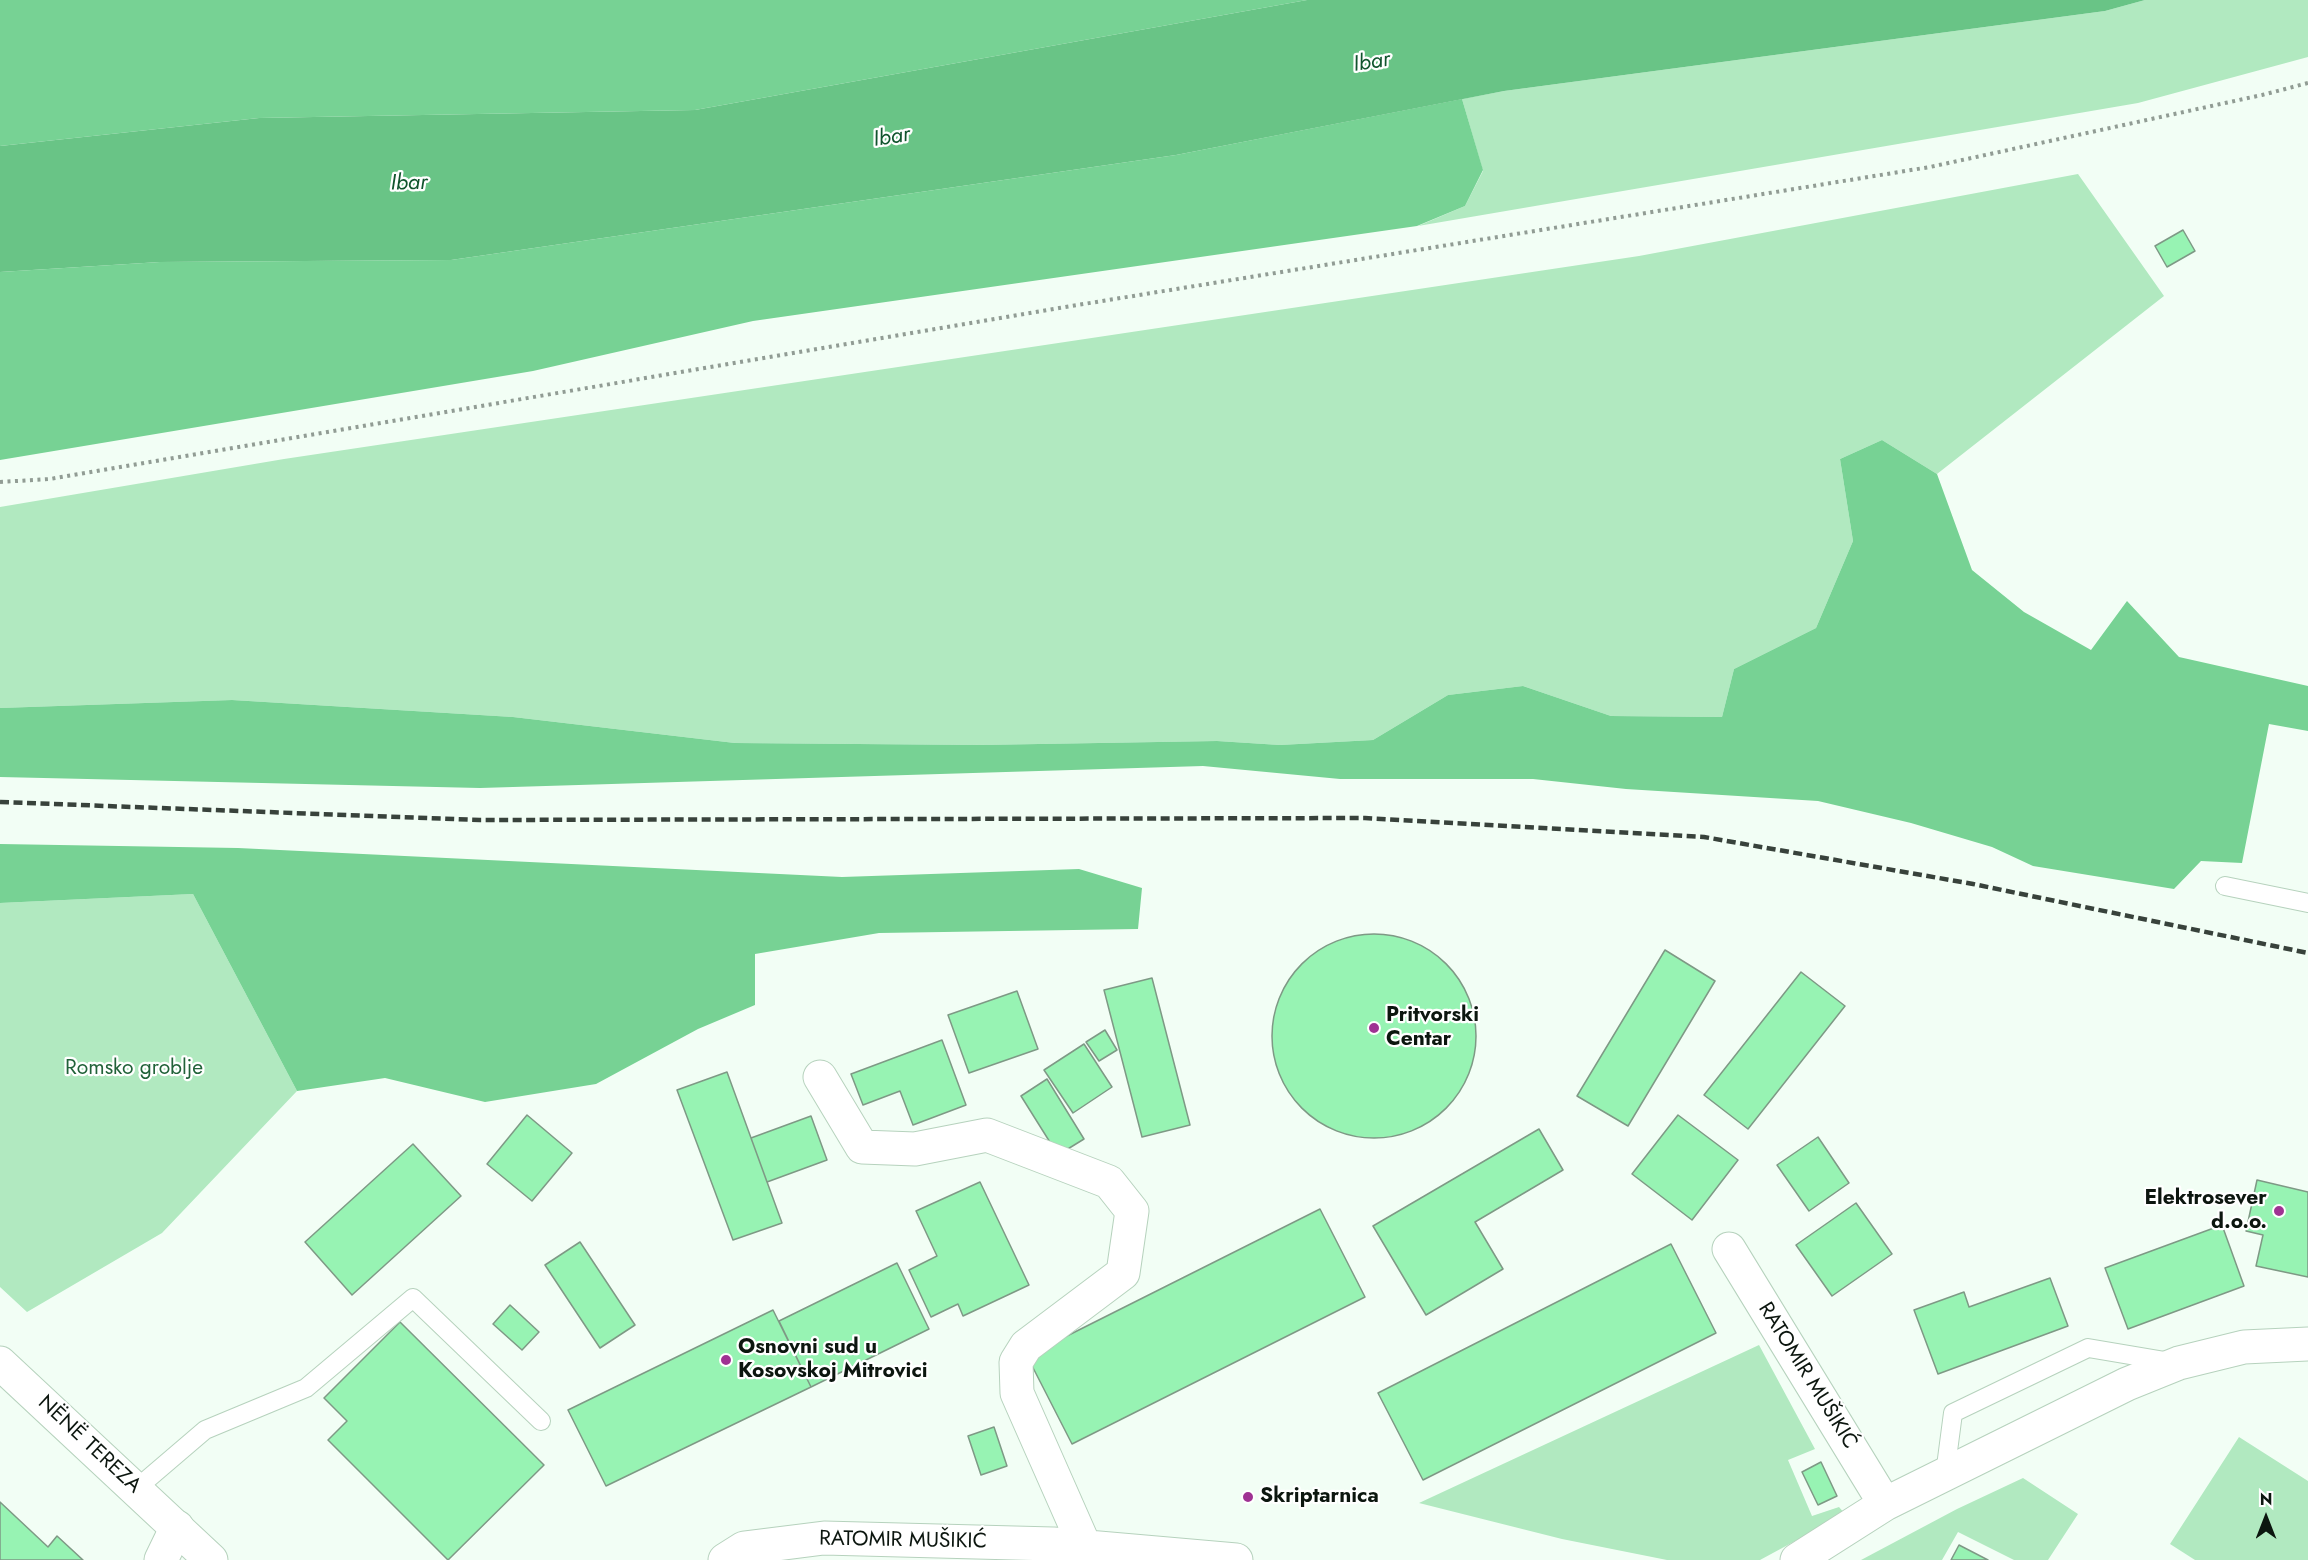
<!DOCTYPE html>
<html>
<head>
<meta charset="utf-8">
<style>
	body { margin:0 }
	#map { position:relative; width:2308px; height:1560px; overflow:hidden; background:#f2fef5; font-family:Jost,sans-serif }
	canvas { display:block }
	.north { position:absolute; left:2236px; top:1488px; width:60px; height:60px; -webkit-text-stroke:4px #fff; paint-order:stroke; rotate:0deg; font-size:16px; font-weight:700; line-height:24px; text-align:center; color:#0c160f }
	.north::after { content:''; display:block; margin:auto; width:21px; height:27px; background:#0c160f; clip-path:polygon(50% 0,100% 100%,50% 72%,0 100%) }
</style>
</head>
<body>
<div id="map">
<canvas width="2308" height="1560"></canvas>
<div class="north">N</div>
</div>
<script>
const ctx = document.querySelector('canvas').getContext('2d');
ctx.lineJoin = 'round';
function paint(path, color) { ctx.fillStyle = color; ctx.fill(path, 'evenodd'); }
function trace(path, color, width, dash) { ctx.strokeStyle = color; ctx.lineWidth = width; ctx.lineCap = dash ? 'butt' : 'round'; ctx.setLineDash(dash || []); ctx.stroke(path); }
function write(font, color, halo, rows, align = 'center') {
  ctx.font = font + ' Jost,sans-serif'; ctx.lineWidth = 4.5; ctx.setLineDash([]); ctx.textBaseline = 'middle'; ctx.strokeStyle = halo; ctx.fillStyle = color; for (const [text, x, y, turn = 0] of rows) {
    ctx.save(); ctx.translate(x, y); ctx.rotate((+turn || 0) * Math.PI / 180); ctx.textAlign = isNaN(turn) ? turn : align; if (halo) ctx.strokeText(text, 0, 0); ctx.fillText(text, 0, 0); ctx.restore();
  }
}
paint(new Path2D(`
	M 2145,0 L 2308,0 L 2308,57 L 2138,103 L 1418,226 L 1465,206 L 1483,171 L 1462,99 L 1504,91 L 2105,11 Z
	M 2078,174 L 2164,296 L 1937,474 L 1882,440 L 1840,459 L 1853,541 L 1816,628 L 1734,669 L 1722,717 L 1611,716 L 1523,686 L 1448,695 L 1373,740 L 1280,745 L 1217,741 L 980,745 L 735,743 L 513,717 L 232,700 L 0,708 L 0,507 L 284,459 L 1639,256 Z
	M 193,894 L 297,1091 L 162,1233 L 27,1312 L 0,1287 L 0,903 Z
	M 1759,1345 L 1815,1449 L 1788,1460 L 1812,1516 L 1839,1507 L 1845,1514 L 1760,1560 L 1667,1560 L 1562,1539 L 1419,1503 Z
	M 2239,1437 L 2308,1481 L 2308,1560 L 2195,1560 L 2170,1544 Z
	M 2023,1478 L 2078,1514 L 2048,1560 L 2014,1560 L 1958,1532 L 1942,1560 L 1861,1560 L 1957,1509 Z`), '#b1e9c0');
paint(new Path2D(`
	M 0,0 L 1307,0 L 695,110 L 259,118 L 0,146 Z
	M 1462,99 L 1483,170 L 1465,206 L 1417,226 L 753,321 L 533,371 L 0,460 L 0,272 L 160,262 L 451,260 L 1176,155 Z
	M 1882,440 L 1937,474 L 1972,570 L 2024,612 L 2091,650 L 2127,601 L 2179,657 L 2308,686 L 2308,731 L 2269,724 L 2242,863 L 2201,861 L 2174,889 L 2033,866 L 1992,847 L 1911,823 L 1818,801 L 1626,789 L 1533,779 L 1340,779 L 1203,766 L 480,788 L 0,777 L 0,708 L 232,700 L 513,717 L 735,743 L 980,745 L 1217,741 L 1280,745 L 1373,740 L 1448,695 L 1523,686 L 1611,716 L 1722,717 L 1734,669 L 1816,628 L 1853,541 L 1840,459 Z
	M 0,844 L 238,848 L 842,877 L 1079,869 L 1142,888 L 1138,929 L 879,933 L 755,954 L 755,1005 L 698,1029 L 596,1084 L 485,1102 L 385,1078 L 297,1091 L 193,894 L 0,903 Z`), '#77d294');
paint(new Path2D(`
	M 1307,0 L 2145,0 L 2105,11 L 1504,91 L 1176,155 L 451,260 L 160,262 L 0,272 L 0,146 L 259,118 L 695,110 Z`), '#69c486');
const building = new Path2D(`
	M 2183,230 L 2195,251 L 2167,267 L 2155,246 Z
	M1272 1036a102 102 0 1 1 204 0a102 102 0 1 1-204 0Z
	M 1665,950 L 1715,981 L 1628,1126 L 1577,1096 Z
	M 1801,972 L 1845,1006 L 1748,1129 L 1704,1095 Z
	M 1152,978 L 1190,1125 L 1142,1137 L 1104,990 Z
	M 1017,991 L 1038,1049 L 969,1073 L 948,1015 Z
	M 1105,1030 L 1117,1050 L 1099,1061 L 1086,1042 Z
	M 942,1040 L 966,1105 L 913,1125 L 900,1091 L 863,1105 L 851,1074 Z
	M 1084,1044 L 1112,1087 L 1073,1113 L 1044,1070 Z
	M 727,1072 L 782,1223 L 733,1240 L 677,1090 Z
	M 1047,1079 L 1084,1139 L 1058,1155 L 1021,1096 Z
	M 527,1115 L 572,1153 L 532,1201 L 487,1164 Z
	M 1678,1115 L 1738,1160 L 1692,1220 L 1632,1174 Z
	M 811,1116 L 827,1160 L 767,1182 L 751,1138 Z
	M 1539,1129 L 1563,1170 L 1475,1222 L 1503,1269 L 1426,1315 L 1373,1226 Z
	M 1818,1137 L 1849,1183 L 1809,1211 L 1777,1165 Z
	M 413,1144 L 461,1196 L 352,1295 L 305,1242 Z
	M 2257,1180 L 2308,1192 L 2308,1277 L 2256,1266 L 2263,1235 L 2246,1231 Z
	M 980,1182 L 1029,1285 L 963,1316 L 958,1304 L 931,1317 L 909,1270 L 937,1256 L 916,1211 Z
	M 1856,1203 L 1892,1254 L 1832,1296 L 1796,1245 Z
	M 1320,1209 L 1365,1297 L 1072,1444 L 1027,1356 Z
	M 2222,1225 L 2244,1286 L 2128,1329 L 2105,1268 Z
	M 580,1242 L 635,1325 L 600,1348 L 545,1265 Z
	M 1671,1244 L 1716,1333 L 1423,1480 L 1378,1393 Z
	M 897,1263 L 929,1329 L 811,1387 L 779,1321 Z
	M 2050,1278 L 2068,1326 L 1938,1374 L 1914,1310 L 1964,1292 L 1969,1307 Z
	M 510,1305 L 539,1332 L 522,1350 L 493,1324 Z
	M 773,1310 L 811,1387 L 606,1486 L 568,1410 Z
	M 400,1322 L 544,1465 L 448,1560 L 328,1440 L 347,1421 L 324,1398 Z
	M 994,1427 L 1007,1466 L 981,1475 L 968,1436 Z
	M 1821,1462 L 1837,1496 L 1818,1505 L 1802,1472 Z
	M 0,1502 L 48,1547 L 57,1536 L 83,1560 L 0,1560 Z
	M 1959,1545 L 1988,1560 L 1951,1560 Z`);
paint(building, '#97f3b3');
trace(building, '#7e9985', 1.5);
const service = new Path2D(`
	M 2225,886 L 2308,903
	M 1945,1474 L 1953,1413 L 2088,1348 L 2171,1362
	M 136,1489 L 205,1430 L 306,1388 L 413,1298 L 541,1421`);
const minor = new Path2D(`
	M 820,1077 L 862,1147 L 915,1149 L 987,1135 L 1109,1182 L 1132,1211 L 1123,1273 L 1026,1346 L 1016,1362 L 1017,1393 L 1085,1547 L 1083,1560
	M 1729,1249 L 1885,1504
	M 161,1560 L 177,1527
	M 725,1560 L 744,1548 L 824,1538 L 1053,1544 L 1236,1560
	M 1797,1560 L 1885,1504 L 2127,1384 L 2179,1363 L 2244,1347 L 2308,1344`);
const secondary = new Path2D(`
	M 0,1363 L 211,1560`);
trace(service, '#b6d2bd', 20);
trace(minor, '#b6d2bd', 35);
trace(secondary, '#b6d2bd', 35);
trace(new Path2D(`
	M 0,482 L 50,479 L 1059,308 L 1930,167 L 2262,95 L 2308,83`), '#919c94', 4, [3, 4.5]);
trace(service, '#fff', 18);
trace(minor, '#fff', 33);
trace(secondary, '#fff', 33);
trace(new Path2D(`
	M 0,802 L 480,820 L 1365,818 L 1704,837 L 1973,884 L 2308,953`), '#38423b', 4.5, [9, 4.5]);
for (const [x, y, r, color] of [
	[1374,1028,6,"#9f3293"],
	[2279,1211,6,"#9f3293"],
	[726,1360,6,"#9f3293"],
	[1248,1497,6,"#9f3293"]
]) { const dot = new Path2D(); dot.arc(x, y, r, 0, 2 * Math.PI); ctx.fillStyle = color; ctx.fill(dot); trace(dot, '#fff', 2); }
write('bold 21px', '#0c160f', '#fff', [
	["Pritvorski",1386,1016],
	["Centar",1386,1040],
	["Elektrosever",2267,1199,"right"],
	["d.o.o.",2267,1223,"right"],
	["Osnovni sud u",738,1348],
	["Kosovskoj Mitrovici",738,1372],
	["Skriptarnica",1260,1497]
], 'left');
write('21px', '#216239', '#fff', [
	["Romsko groblje",134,1069]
]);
write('21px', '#0c160f', '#fff', [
	["RATOMIR MUŠIKIĆ",1807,1376,58],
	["NËNË TEREZA",89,1445,43],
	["RATOMIR MUŠIKIĆ",903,1541,1]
]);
write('italic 22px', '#10542d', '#fff', [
	["Ibar",1372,63,-9],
	["Ibar",892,138,-9],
	["Ibar",409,184,-1]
]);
</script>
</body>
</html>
